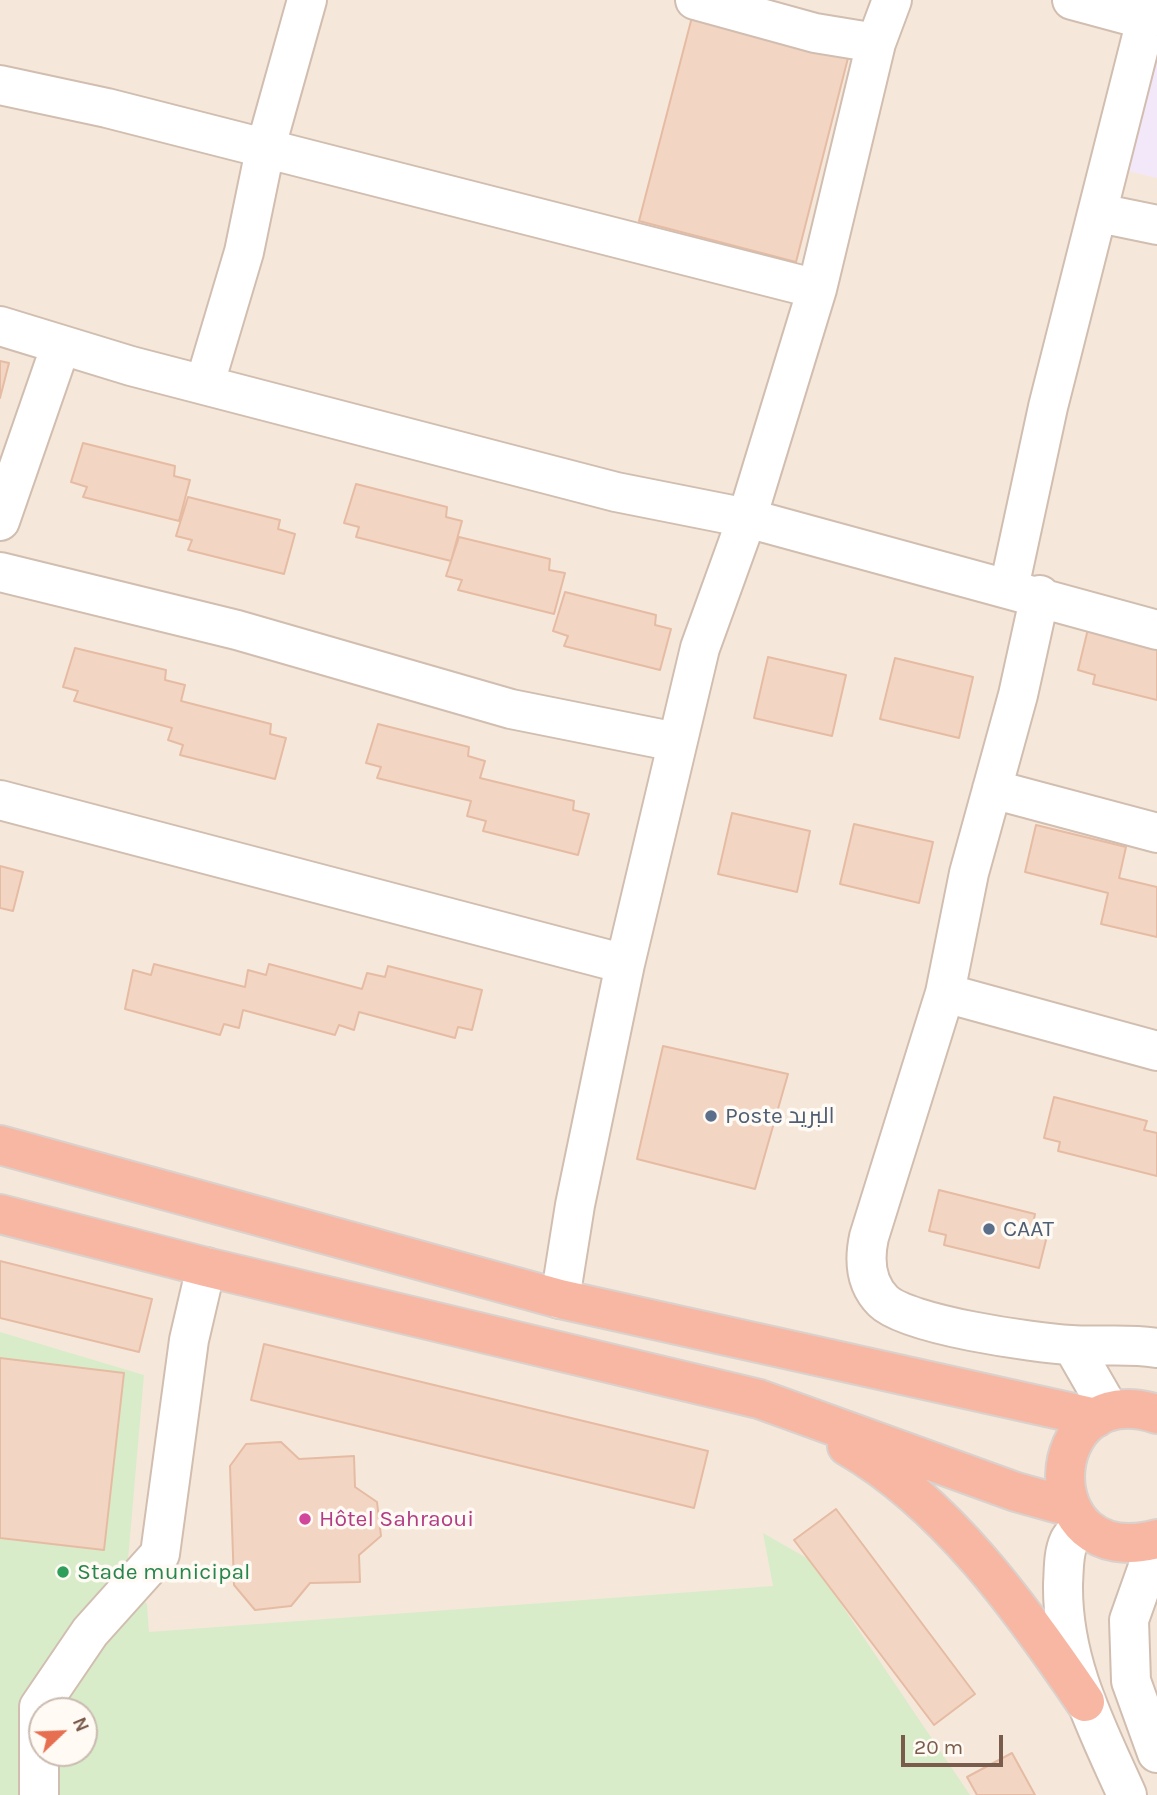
<!DOCTYPE html>
<html>
<head>
<meta charset="utf-8">
<style>
	body { margin:0 }
	#map { position:relative; width:1157px; height:1795px; overflow:hidden; background:#fdf6ec; font-family:Karla,sans-serif }
	canvas { display:block }
	.north { position:absolute; left:28px; top:1697px; width:70px; height:70px; box-sizing:border-box; background:#fffaf3; border:2px solid #cabbb1; border-radius:50%; rotate:67deg; font-size:19px; font-weight:700; line-height:28px; text-align:center; color:#7a5c4d }
	.north::after { content:''; display:block; margin:auto; width:24px; height:32px; background:#e76f51; clip-path:polygon(50% 0,100% 100%,50% 72%,0 100%) }
	.scale { position:absolute; left:901px; top:1735px; width:102px; height:32px; box-sizing:border-box; border:4px solid #7a5c4d; border-top:0; padding-left:9px; font-size:21px; line-height:24px; white-space:nowrap; color:#7a5c4d; -webkit-text-stroke:5px #fffaf3; paint-order:stroke }
</style>
</head>
<body>
<div id="map">
<canvas width="1157" height="1795"></canvas>
<div class="north">N</div>
<div class="scale">20 m</div>
</div>
<script>
const ctx = document.querySelector('canvas').getContext('2d');
ctx.lineJoin = 'round';
function paint(path, color) { ctx.fillStyle = color; ctx.fill(path, 'evenodd'); }
function trace(path, color, width, dash) { ctx.strokeStyle = color; ctx.lineWidth = width; ctx.lineCap = dash ? 'butt' : 'round'; ctx.setLineDash(dash || []); ctx.stroke(path); }
function write(font, color, halo, rows, align = 'center') {
  ctx.font = font + ' Karla,Cairo,sans-serif'; ctx.lineWidth = 7; ctx.setLineDash([]); ctx.textBaseline = 'middle'; ctx.strokeStyle = halo; ctx.fillStyle = color; for (const [text, x, y, turn = 0] of rows) {
    ctx.save(); ctx.translate(x, y); ctx.rotate((+turn || 0) * Math.PI / 180); ctx.textAlign = isNaN(turn) ? turn : align; if (halo) ctx.strokeText(text, 0, 0); ctx.fillText(text, 0, 0); ctx.restore();
  }
}
paint(new Path2D(`
	M 0,0 L 1157,0 L 1157,1795 L 0,1795 ZM 42,1711 L 84,1711 L 84,1753 L 42,1753 Z`), '#f5e8da');
paint(new Path2D(`
	M 1157,51 L 1157,178 L 1129,171 Z`), '#f3e8fa');
paint(new Path2D(`
	M 0,1332 L 144,1375 L 126,1583 L 147,1604 L 149,1632 L 773,1586 L 763,1533 L 812,1561 L 970,1795 L 0,1795 ZM 42,1711 L 84,1711 L 84,1753 L 42,1753 Z`), '#d8ecc9');
const building = new Path2D(`
	M 692,17 L 848,58 L 796,262 L 639,221 Z
	M 0,361 L 9,363 L 0,398 Z
	M 83,443 L 175,466 L 174,476 L 190,480 L 179,521 L 83,497 L 87,487 L 71,482 Z
	M 356,484 L 447,507 L 446,517 L 462,521 L 451,561 L 356,537 L 359,527 L 344,523 Z
	M 188,497 L 280,520 L 278,529 L 295,534 L 284,574 L 188,550 L 192,540 L 176,536 Z
	M 459,537 L 550,559 L 549,570 L 565,573 L 554,614 L 458,590 L 462,580 L 446,576 Z
	M 565,592 L 656,615 L 655,625 L 671,629 L 660,670 L 564,646 L 568,636 L 553,631 Z
	M 1088,629 L 1157,646 L 1157,700 L 1093,684 L 1095,675 L 1078,670 Z
	M 75,648 L 166,670 L 165,680 L 185,685 L 181,701 L 271,724 L 270,734 L 286,738 L 275,779 L 180,755 L 183,745 L 168,740 L 172,728 L 74,701 L 78,691 L 63,687 Z
	M 768,657 L 846,675 L 832,736 L 754,718 Z
	M 895,658 L 973,677 L 959,738 L 880,719 Z
	M 378,724 L 469,747 L 468,756 L 485,761 L 480,778 L 574,801 L 573,810 L 589,814 L 578,855 L 483,831 L 486,821 L 467,816 L 471,801 L 377,778 L 381,767 L 366,763 Z
	M 732,813 L 810,831 L 797,892 L 718,874 Z
	M 854,824 L 933,842 L 919,903 L 840,884 Z
	M 1036,825 L 1126,847 L 1119,878 L 1157,887 L 1157,937 L 1101,924 L 1108,893 L 1025,872 Z
	M 0,866 L 23,872 L 13,911 L 0,908 Z
	M 154,964 L 245,987 L 248,970 L 266,975 L 269,964 L 362,989 L 367,973 L 385,977 L 388,966 L 482,990 L 472,1030 L 458,1027 L 455,1038 L 359,1012 L 354,1030 L 339,1025 L 335,1035 L 243,1010 L 239,1028 L 224,1024 L 220,1035 L 125,1009 L 133,970 L 151,975 Z
	M 663,1046 L 788,1074 L 755,1189 L 637,1159 Z
	M 1054,1097 L 1147,1121 L 1144,1130 L 1157,1133 L 1157,1176 L 1058,1151 L 1060,1142 L 1044,1138 Z
	M 939,1190 L 1035,1214 L 1033,1224 L 1049,1228 L 1039,1268 L 944,1245 L 946,1235 L 929,1231 Z
	M 0,1261 L 152,1299 L 139,1352 L 0,1318 Z
	M 264,1344 L 708,1451 L 694,1508 L 251,1400 Z
	M 0,1358 L 124,1373 L 104,1550 L 0,1538 Z
	M 281,1442 L 299,1459 L 354,1456 L 355,1487 L 377,1502 L 381,1536 L 359,1555 L 360,1582 L 310,1583 L 291,1606 L 255,1610 L 234,1585 L 230,1466 L 246,1444 Z
	M 836,1509 L 975,1694 L 934,1725 L 794,1540 Z
	M 1012,1753 L 1035,1795 L 977,1795 L 967,1777 Z`);
paint(building, '#f3d5c3');
trace(building, '#e6bba3', 2);
const minor = new Path2D(`
	M 695,0 L 815,33 L 876,43
	M 1072,0 L 1146,20
	M 0,85 L 107,108 L 817,289
	M 1099,213 L 1157,225
	M 0,326 L 131,366 L 616,492 L 747,518 L 1157,630
	M 205,383 L 244,252 L 265,150 L 307,0
	M 0,521 L 61,345
	M 0,572 L 237,630 L 511,709 L 676,742
	M 1009,588 L 1048,407 L 1151,0
	M 1040,595 L 1018,695 L 969,873 L 945,993 L 869,1237 C 864,1260 865,1283 883,1301 C 907,1325 1034,1343 1071,1345 C 1100,1347 1128,1343 1157,1348
	M 992,789 L 1157,833
	M 0,800 L 625,964
	M 945,993 L 1157,1051
	M 560,1299 L 575,1205 L 625,964 L 700,648 L 747,518 L 817,289 L 876,43 L 892,0
	M 1072,1345 L 1110,1411
	M 1082,1524 C 1078,1530 1072,1535 1069,1541 C 1063,1554 1064,1570 1063,1584 C 1062,1662 1096,1726 1127,1795
	M 1157,1541 L 1129,1620 L 1131,1681 L 1157,1753
	M 39,1795 L 39,1707 L 90,1632 L 160,1554 L 189,1340 L 206,1267`);
const highway = new Path2D(`
	M 0,1145 L 560,1299 L 1096,1418
	M 0,1214 L 206,1267 L 759,1399 L 1016,1492 L 1070,1507
	M 1157,1414 C 1039,1375 1030,1573 1157,1539
	M 847,1446 C 946,1503 1022,1609 1085,1702`);
trace(minor, '#d1beb0', 42);
trace(highway, '#dad1cd', 42);
trace(minor, '#fff', 38);
trace(highway, '#f7b7a3', 38);
for (const [x, y, r, color] of [
	[711,1116,7,"#5c6f8a"],
	[989,1229,7,"#5c6f8a"],
	[305,1519,7,"#d1479c"],
	[63,1572,7,"#2e9e5b"]
]) { const dot = new Path2D(); dot.arc(x, y, r, 0, 2 * Math.PI); ctx.fillStyle = color; ctx.fill(dot); trace(dot, '#fffaf3', 2.5); }
write('23px', '#4e5e75', '#fffaf3', [
	["Poste البريد",725,1116],
	["CAAT",1003,1229]
], 'left');
write('23px', '#b23c85', '#fffaf3', [
	["Hôtel Sahraoui",319,1519]
], 'left');
write('23px', '#27864d', '#fffaf3', [
	["Stade municipal",77,1572]
], 'left');
</script>
</body>
</html>
